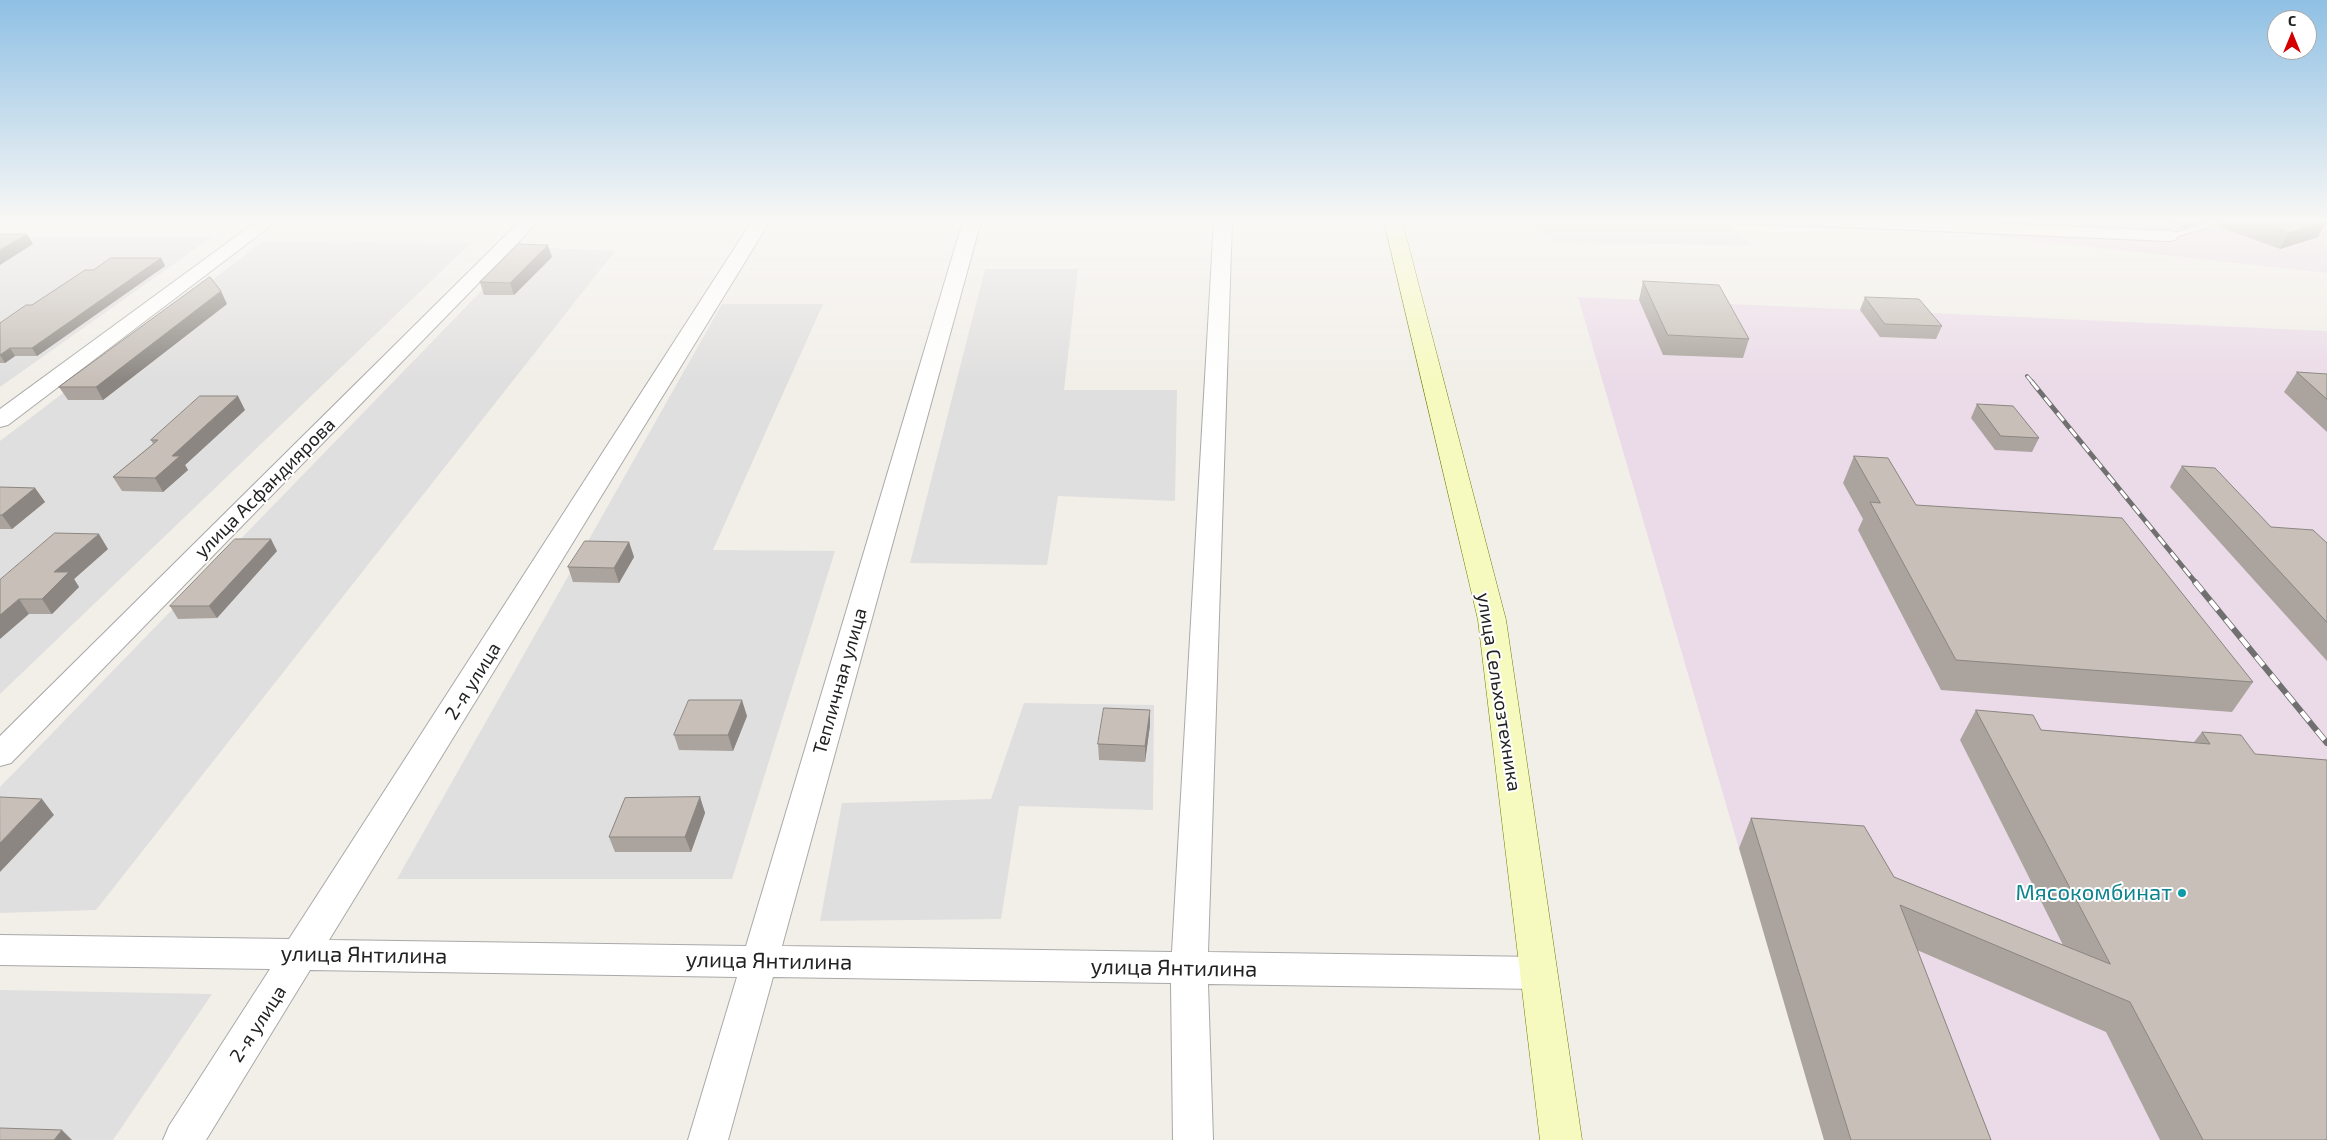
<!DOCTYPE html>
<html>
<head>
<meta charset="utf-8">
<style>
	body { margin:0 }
	#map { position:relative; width:2327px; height:1140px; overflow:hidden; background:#f2efe9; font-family:"Exo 2",sans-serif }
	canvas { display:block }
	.north { position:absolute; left:2267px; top:10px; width:50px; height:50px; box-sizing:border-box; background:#fff; border:1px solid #a7a7a7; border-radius:50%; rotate:0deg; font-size:14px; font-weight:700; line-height:20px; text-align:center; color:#222 }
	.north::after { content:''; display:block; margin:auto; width:18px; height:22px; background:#d40000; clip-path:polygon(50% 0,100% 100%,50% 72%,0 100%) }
</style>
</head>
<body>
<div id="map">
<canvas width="2327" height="1140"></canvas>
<div class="north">С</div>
</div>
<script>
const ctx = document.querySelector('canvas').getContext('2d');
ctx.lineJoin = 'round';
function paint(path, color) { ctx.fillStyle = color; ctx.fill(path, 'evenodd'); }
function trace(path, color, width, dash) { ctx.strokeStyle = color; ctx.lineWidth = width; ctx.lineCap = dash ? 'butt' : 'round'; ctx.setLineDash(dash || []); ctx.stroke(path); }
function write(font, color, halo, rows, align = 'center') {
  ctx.font = font + ' "Exo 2",sans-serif'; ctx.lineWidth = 4; ctx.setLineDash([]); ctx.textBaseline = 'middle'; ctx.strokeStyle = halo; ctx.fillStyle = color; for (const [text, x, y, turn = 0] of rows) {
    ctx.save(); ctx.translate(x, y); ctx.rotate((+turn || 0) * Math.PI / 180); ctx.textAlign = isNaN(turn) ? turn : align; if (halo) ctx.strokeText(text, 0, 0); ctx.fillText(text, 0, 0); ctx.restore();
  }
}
paint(new Path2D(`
	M 0,237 L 212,237 L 0,387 Z
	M 262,242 L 471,243 L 0,694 L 0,441 Z
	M 524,247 L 615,251 L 96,910 L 0,913 L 0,787 Z
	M 985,269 L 1078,269 L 1064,390 L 1177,390 L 1175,501 L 1058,496 L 1047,565 L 910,563 Z
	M 722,304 L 823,304 L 713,550 L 835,551 L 732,879 L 397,879 Z
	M 1024,703 L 1154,705 L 1153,810 L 1019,806 L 1001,919 L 820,921 L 842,803 L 991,799 Z
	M 0,990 L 212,994 L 113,1140 L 0,1140 Z`), '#e0dfdf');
paint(new Path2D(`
	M 1724,221 L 2327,221 L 2327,273 L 1963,233 L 1728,225 Z
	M 1578,297 L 2327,331 L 2327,1140 L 1824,1140 Z`), '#ebdbe8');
paint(new Path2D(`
	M 1522,221 L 1724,222 L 1754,246 L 1556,242 Z`), '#e2e2e2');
const service = new Path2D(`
	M 2214,221 L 2228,221 L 2169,239 L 2165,236 Z`);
const minor = new Path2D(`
	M 257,221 L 277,221 L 8,425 L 0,427 L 0,409 Z
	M 520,221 L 539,221 L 11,763 L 0,766 L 0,736 Z
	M 752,221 L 770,221 L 329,940 L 746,946 L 963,221 L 981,221 L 782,946 L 1172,952 L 1214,221 L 1232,221 L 1208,952 L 1538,957 L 1551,962 L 1556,973 L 1551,984 L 1538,989 L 1208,984 L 1213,1140 L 1173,1140 L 1171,983 L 773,977 L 728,1140 L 688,1140 L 737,977 L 310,970 L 206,1140 L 163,1140 L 169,1126 L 270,969 L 0,965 L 0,935 L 289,939 Z
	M 1811,221 L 1945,221 L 2169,231 L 2175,232 L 2178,236 L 2175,240 L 2169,241 L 1820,226 L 1814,225 Z`);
const secondary = new Path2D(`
	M 1384,221 L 1402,221 L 1506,620 L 1582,1140 L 1540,1140 L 1478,620 Z`);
trace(service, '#a9a9a9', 2);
trace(minor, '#a9a9a9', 2);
trace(secondary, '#707d05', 1);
paint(service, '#fff');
paint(minor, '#fff');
paint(secondary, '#f7fabf');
const railFar2 = new Path2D(`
	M 2027,376 L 2033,383`);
const railFar1 = new Path2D(`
	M 2032,382 L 2196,583`);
const rail = new Path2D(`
	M 2195,582 L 2327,743`);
trace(railFar2, '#707070', 4);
trace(railFar1, '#707070', 5);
trace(rail, '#707070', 6);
trace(railFar2, '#fff', 2.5, [8]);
trace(railFar1, '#fff', 3, [10]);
trace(rail, '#fff', 4.5, [12]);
paint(new Path2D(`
	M 2168,221 L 2207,221 L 2185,228 Z
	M 2219,221 L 2327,221 L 2318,237 L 2280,249 L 2217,226 Z
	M 552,257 L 514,295 L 484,295 L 480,282 Z
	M 161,258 L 165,266 L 37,356 L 15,356 L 5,363 L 0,363 L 0,323 L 32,305 L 93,270 Z
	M 1643,281 L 1749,339 L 1743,358 L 1663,355 L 1639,300 Z
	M 1865,297 L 1942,326 L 1936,339 L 1880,337 L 1860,310 Z
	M 227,304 L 103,400 L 68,400 L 59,387 Z
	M 2297,372 L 2327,374 L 2327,432 L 2284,392 Z
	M 1977,404 L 2039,438 L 2032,452 L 1995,450 L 1971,418 Z
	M 245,410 L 185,465 L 188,470 L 163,492 L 122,491 L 113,477 L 153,444 L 151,440 Z
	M 1854,456 L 1916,505 L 2253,682 L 2232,712 L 1941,690 L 1858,530 L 1863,519 L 1843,483 Z
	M 2182,466 L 2271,527 L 2327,543 L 2327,661 L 2170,487 Z
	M 0,487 L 35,488 L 45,502 L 12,529 L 0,529 Z
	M 629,542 L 634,557 L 619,583 L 573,582 L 568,567 Z
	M 108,549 L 74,579 L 79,587 L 52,614 L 29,614 L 0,580 Z
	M 277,551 L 217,618 L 178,619 L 170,606 Z
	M 1976,710 L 2041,730 L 2194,742 L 2202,732 L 2255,754 L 2327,1140 L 2160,1140 L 2106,1032 L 1917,950 L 1991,1140 L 1824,1140 L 1739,848 L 1751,818 L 1894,877 L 2063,945 L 1960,740 Z
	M 747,716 L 733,751 L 679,750 L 674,735 Z
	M 1150,725 L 1145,762 L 1099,760 L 1098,744 Z
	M 700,797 L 705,813 L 691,852 L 615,852 L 609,837 Z`), '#aba49e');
paint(new Path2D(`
	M 2189,221 L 2207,221 L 2185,228 Z
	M 2327,221 L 2318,237 L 2280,249 L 2289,233 Z
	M 27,234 L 33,244 L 0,265 L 0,250 Z
	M 548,245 L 552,257 L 514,295 L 510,283 Z
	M 161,258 L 165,266 L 37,356 L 32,348 Z
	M 221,291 L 227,304 L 103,400 L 96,387 Z
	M 10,348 L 15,356 L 5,363 L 0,355 Z
	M 238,396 L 245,410 L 185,465 L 188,470 L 163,492 L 155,478 L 172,456 Z
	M 35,488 L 45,502 L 12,529 L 2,515 Z
	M 99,534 L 108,549 L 74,579 L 79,587 L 52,614 L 42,599 L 54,572 Z
	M 271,539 L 277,551 L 217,618 L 209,606 Z
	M 629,542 L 634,557 L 619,583 L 614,568 Z
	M 19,599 L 29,614 L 0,639 L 0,615 Z
	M 742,700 L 747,716 L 733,751 L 728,735 Z
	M 1150,710 L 1150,725 L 1145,762 L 1145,746 Z
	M 700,797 L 705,813 L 691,852 L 685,837 Z
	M 42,799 L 54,815 L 0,872 L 0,843 Z
	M 62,1130 L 72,1140 L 54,1140 Z`), '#8b8681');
const building = new Path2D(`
	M 2254,221 L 2327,221 L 2289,233 Z
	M 0,234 L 27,234 L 0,250 Z
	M 519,244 L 548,245 L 510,283 L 480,282 Z
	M 111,258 L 161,258 L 32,348 L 10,348 L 0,355 L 0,323 L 26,305 L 32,305 L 85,270 L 93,270 Z
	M 210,277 L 221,291 L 96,387 L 59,387 Z
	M 1643,281 L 1719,285 L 1749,339 L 1668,335 Z
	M 1865,297 L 1919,299 L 1942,326 L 1885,324 Z
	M 2297,372 L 2327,374 L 2327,399 Z
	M 200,396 L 238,396 L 172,456 L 180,456 L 155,478 L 113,477 L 158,440 L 151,440 Z
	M 1977,404 L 2013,406 L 2039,438 L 2001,436 Z
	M 1854,456 L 1888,458 L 1916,505 L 2122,518 L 2253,682 L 1956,660 L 1870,502 L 1880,503 Z
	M 2182,466 L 2215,468 L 2271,527 L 2313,530 L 2327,543 L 2327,622 Z
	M 0,487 L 35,488 L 2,515 L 0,515 Z
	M 55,533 L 99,534 L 54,572 L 69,572 L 42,599 L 19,599 L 0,615 L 0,580 Z
	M 235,539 L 271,539 L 209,606 L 170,606 Z
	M 585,541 L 629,542 L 614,568 L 568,567 Z
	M 689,700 L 742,700 L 728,735 L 674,735 Z
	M 1104,708 L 1150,710 L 1145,746 L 1098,744 Z
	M 1976,710 L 2033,715 L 2041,730 L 2210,744 L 2202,732 L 2241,735 L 2255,754 L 2327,760 L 2327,1140 L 2203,1140 L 2130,1002 L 1900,905 L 1991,1140 L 1851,1140 L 1751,818 L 1864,826 L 1894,877 L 2110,964 Z
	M 0,797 L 42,799 L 0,843 Z
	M 700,797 L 685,837 L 609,837 L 625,798 Z
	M 0,1128 L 62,1130 L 54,1140 L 0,1140 Z`);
paint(building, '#c7bfb8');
trace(building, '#8b8681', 1);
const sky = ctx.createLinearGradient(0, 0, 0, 381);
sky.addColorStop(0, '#8fc0e4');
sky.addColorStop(0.58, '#f9f8f5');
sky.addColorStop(1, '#f9f8f500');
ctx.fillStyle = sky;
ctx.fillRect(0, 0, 2327, 381);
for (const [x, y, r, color] of [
	[2182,893,5,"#0f9aa8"]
]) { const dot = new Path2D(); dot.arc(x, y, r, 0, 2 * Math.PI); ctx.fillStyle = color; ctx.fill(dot); trace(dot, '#fff', 2); }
write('19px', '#222', '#fff', [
	["улица Асфандиярова",265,488,-45],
	["2-я улица",473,681,-58],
	["Тепличная улица",840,681,-74],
	["улица Сельхозтехника",1499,692,81],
	["2-я улица",258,1024,-57]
]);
write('22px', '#0d838f', '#fff', [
	["Мясокомбинат",2172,893]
], 'right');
write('22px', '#222', '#fff', [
	["улица Янтилина",364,955,1],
	["улица Янтилина",769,961,1],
	["улица Янтилина",1174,968,1]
]);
</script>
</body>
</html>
